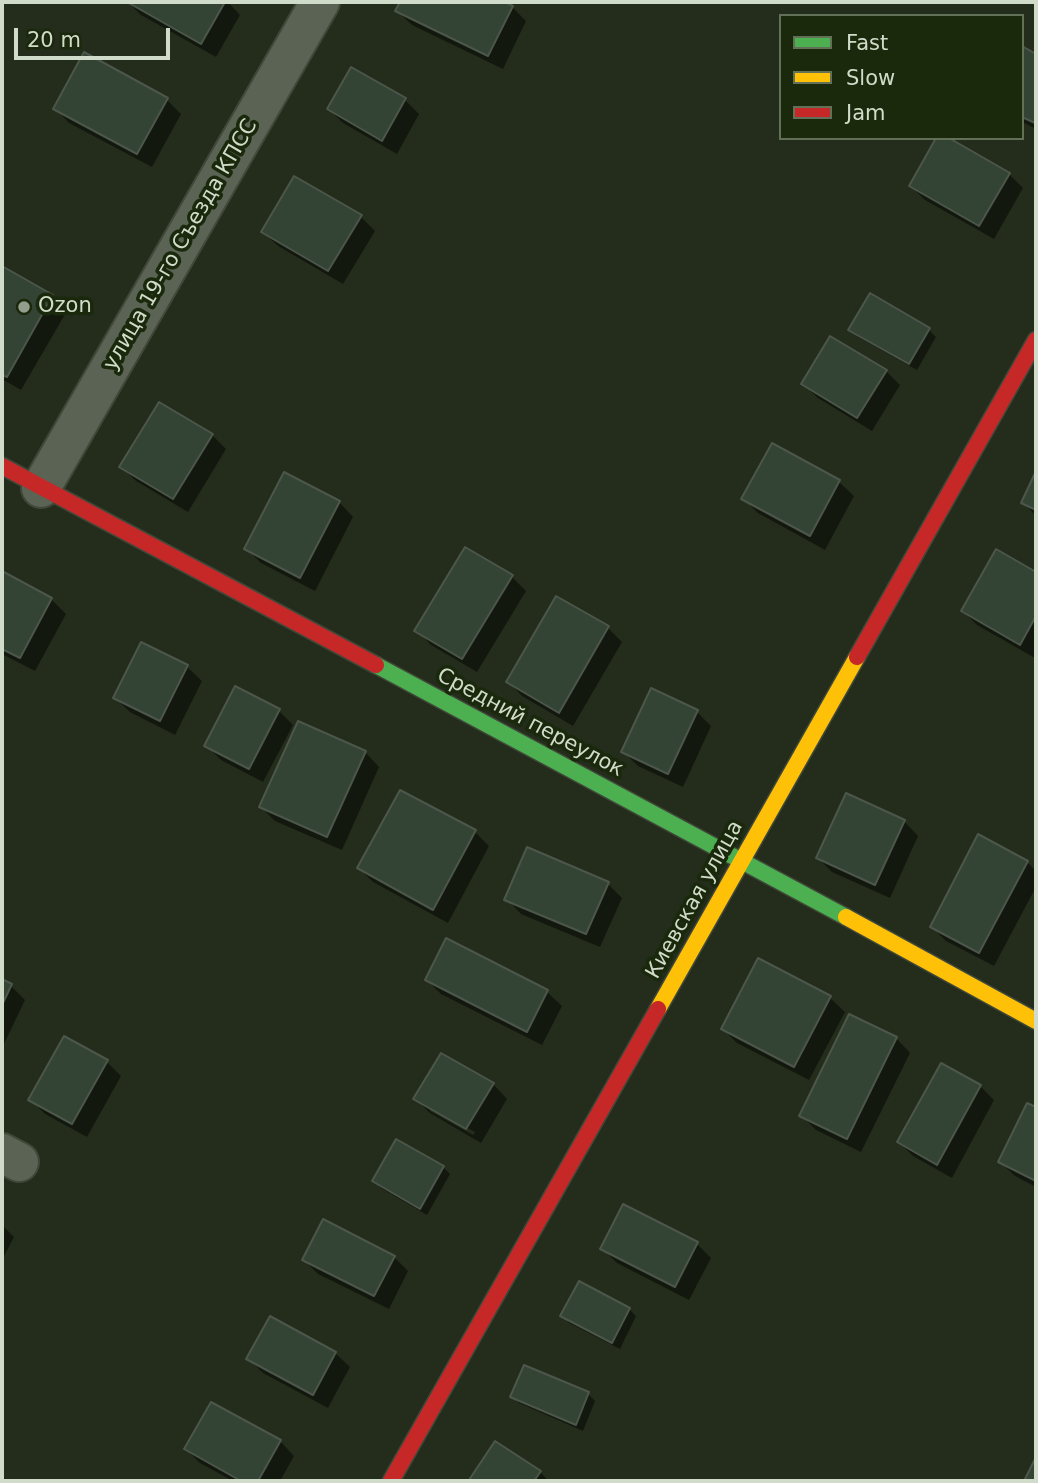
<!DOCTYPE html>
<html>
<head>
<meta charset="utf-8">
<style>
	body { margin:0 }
	#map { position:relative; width:1038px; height:1483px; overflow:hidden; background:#242d1c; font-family:"DejaVu Sans",sans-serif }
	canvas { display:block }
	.frame { position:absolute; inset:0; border:4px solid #d0dbc9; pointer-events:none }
	.legend { position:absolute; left:779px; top:14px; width:245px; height:126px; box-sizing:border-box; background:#1a290c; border:2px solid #637058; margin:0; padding:9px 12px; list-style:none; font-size:21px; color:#d0dbc9 }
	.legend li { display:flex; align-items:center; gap:14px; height:35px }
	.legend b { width:35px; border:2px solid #637058 }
	.scale { position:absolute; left:14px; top:28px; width:156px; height:32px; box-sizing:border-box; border:4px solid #d0dbc9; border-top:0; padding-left:9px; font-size:21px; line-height:24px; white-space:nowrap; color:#d0dbc9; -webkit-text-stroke:5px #1a290c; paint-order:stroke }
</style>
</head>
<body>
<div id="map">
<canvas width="1038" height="1483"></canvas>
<div class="frame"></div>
<ul class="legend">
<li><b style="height:9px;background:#4caf50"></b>Fast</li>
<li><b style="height:9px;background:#ffc107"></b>Slow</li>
<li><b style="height:9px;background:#c62828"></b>Jam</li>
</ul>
<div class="scale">20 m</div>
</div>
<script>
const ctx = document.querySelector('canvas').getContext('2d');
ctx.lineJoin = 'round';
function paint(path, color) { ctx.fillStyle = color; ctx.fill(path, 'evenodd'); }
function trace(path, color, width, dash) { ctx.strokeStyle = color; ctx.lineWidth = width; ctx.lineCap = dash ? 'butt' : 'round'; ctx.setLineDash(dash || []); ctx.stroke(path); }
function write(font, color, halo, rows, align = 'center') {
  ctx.font = font + ' "DejaVu Sans",sans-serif'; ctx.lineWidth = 7; ctx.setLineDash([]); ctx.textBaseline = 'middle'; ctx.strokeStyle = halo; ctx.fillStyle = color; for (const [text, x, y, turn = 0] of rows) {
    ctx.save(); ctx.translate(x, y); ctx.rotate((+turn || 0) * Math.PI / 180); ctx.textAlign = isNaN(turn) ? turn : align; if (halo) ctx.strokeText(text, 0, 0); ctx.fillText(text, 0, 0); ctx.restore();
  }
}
paint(new Path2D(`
	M 128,2 L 228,2 L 240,15 L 216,57 L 141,15 Z
	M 402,2 L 501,2 L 512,7 L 526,21 L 503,69 L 412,25 L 397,11 Z
	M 1022,48 L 1036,56 L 1036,129 L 1022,122 Z
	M 167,100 L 181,114 L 152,167 L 69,123 L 55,108 Z
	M 405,100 L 419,114 L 397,154 L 343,123 L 329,109 Z
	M 1009,174 L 1023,188 L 994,239 L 925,200 L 911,186 Z
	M 360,216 L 375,231 L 343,284 L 278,246 L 263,232 Z
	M 2,268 L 52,297 L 67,311 L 21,390 L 2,379 Z
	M 870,295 L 929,330 L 936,337 L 917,370 L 858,337 L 851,330 Z
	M 886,371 L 900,385 L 872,431 L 818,398 L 803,384 Z
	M 212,435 L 226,449 L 188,512 L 136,481 L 122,467 Z
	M 773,445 L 839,482 L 854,496 L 825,550 L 758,513 L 744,499 Z
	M 1036,475 L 1036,516 L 1023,502 Z
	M 339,502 L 353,517 L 315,591 L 261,563 L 246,548 Z
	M 997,552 L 1036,574 L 1035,658 L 977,625 L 963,611 Z
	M 2,572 L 51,599 L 66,614 L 35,671 L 2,654 Z
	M 512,577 L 526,591 L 477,672 L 431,645 L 417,630 Z
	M 608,628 L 622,642 L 573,726 L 522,696 L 508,681 Z
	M 142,644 L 187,667 L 202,681 L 175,735 L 130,712 L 115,698 Z
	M 279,711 L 293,725 L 263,782 L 221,760 L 206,745 Z
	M 697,712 L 711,726 L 683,787 L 638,766 L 623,751 Z
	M 365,752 L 379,767 L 342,850 L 275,821 L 261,807 Z
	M 904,821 L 918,836 L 890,898 L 832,872 L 818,858 Z
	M 475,832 L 489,846 L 448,923 L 373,882 L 359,868 Z
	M 1027,862 L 1036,871 L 1036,887 L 994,966 L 946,941 L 932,927 Z
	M 608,884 L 622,898 L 600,947 L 521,914 L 507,899 Z
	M 447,941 L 547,992 L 562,1006 L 542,1045 L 441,994 L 427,980 Z
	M 759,961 L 830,998 L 845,1012 L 809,1080 L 737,1043 L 723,1029 Z
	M 2,981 L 11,986 L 25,1000 L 2,1048 Z
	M 896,1038 L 910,1053 L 861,1152 L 816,1130 L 802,1116 Z
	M 107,1062 L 121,1076 L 87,1137 L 45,1114 L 31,1100 Z
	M 493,1084 L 507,1099 L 481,1143 L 430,1113 L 416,1099 ZM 430,1107 L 475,1132 L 473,1135 L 430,1111 Z
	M 980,1086 L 994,1100 L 952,1178 L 913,1156 L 899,1142 Z
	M 1028,1105 L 1036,1109 L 1036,1187 L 1015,1176 L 1000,1162 Z
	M 443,1167 L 450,1174 L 427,1215 L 381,1188 L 374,1181 Z
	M 2,1225 L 14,1237 L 2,1260 Z
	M 696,1243 L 711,1258 L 689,1300 L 617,1263 L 602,1248 Z
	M 394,1257 L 408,1271 L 389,1309 L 318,1274 L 304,1260 Z
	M 629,1309 L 636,1316 L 620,1349 L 569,1323 L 562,1316 Z
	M 335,1353 L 350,1367 L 328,1408 L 263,1373 L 249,1359 Z
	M 588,1394 L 595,1401 L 583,1431 L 519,1403 L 512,1396 Z
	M 280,1441 L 294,1456 L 280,1481 L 233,1481 L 200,1463 L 186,1449 Z
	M 496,1443 L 540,1472 L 547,1479 L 546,1481 L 472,1481 Z`), '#0007');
const building = new Path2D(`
	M 127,2 L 225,2 L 201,44 Z
	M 400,2 L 505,2 L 513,6 L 488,56 L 395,11 Z
	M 1022,46 L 1036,54 L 1035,123 L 1022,117 Z
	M 84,52 L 168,98 L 137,154 L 53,109 Z
	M 351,67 L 406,98 L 382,141 L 327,109 Z
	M 936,138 L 949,138 L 1010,173 L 979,226 L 909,186 Z
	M 294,176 L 362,215 L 328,271 L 261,232 Z
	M 2,266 L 53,295 L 7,377 L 2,375 Z
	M 870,293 L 930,328 L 909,364 L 848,330 Z
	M 830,336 L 887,370 L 857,418 L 801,384 Z
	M 159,402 L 213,434 L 173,499 L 119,467 Z
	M 772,443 L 840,480 L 810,536 L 741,499 Z
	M 1036,471 L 1036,510 L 1021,503 Z
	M 284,472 L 340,501 L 300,578 L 244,549 Z
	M 465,547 L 513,575 L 462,659 L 414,631 Z
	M 996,549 L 1036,572 L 1036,616 L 1020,645 L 961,611 Z
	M 2,571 L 52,598 L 20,658 L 2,649 Z
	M 556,596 L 609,626 L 559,713 L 506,682 Z
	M 141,642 L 188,665 L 160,721 L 113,698 Z
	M 235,686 L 280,709 L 249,769 L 204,746 Z
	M 651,688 L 698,710 L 668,774 L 621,752 Z
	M 298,721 L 366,751 L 327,837 L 259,807 Z
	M 400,790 L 476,830 L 433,910 L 357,868 Z
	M 846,793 L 905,820 L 875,885 L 816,858 Z
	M 978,834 L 1028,861 L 979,953 L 930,927 Z
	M 527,847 L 609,882 L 586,934 L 504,900 Z
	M 446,938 L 548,990 L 527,1032 L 425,980 Z
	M 758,958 L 831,996 L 794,1067 L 721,1029 Z
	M 2,979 L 12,984 L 2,1005 Z
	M 849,1014 L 897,1037 L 847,1139 L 799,1116 Z
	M 64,1036 L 108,1060 L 72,1124 L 28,1100 Z
	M 441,1053 L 494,1083 L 466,1129 L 413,1099 Z
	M 941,1063 L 981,1085 L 937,1165 L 897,1142 Z
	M 1027,1103 L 1036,1107 L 1036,1181 L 998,1162 Z
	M 396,1139 L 444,1166 L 420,1209 L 372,1181 Z
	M 623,1204 L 698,1242 L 675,1287 L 600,1249 Z
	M 323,1219 L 395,1256 L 374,1296 L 302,1260 Z
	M 579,1281 L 630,1308 L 612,1343 L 560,1316 Z
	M 270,1316 L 336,1352 L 313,1395 L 246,1359 Z
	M 524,1365 L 589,1392 L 576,1425 L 510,1397 Z
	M 211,1402 L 281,1440 L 258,1481 L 241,1481 L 184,1449 Z
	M 495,1441 L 541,1471 L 534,1481 L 469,1480 Z
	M 1036,1457 L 1036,1481 L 1024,1481 Z`);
paint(building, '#334334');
trace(building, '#4c564a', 2);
const street = new Path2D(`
	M 41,488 L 320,2
	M 2,1153 L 19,1162`);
const fast = new Path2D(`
	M 376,665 L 846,917`);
const slow = new Path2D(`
	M 846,917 L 1036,1021
	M 658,1009 L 857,657`);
const jam = new Path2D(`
	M 2,466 L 376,665
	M 857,657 L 1036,340
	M 391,1481 L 658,1009`);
trace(street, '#40483a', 42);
trace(fast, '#40483a', 19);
trace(slow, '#40483a', 19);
trace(jam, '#40483a', 19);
trace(street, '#5b6355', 38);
trace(fast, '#4caf50', 16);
trace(slow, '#ffc107', 16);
trace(jam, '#c62828', 16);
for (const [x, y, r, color] of [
	[24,307,7,"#949e8c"]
]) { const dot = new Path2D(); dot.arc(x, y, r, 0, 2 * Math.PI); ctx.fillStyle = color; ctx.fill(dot); trace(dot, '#1a290c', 2.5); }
write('21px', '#d0dbc9', '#1a290c', [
	["улица 19-го Съезда КПСС",181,245,-60],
	["Средний переулок",530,723,28],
	["Киевская улица",695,900,-61]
]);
write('21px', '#d0dbc9', '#1a290c', [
	["Ozon",38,307]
], 'left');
</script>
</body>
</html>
